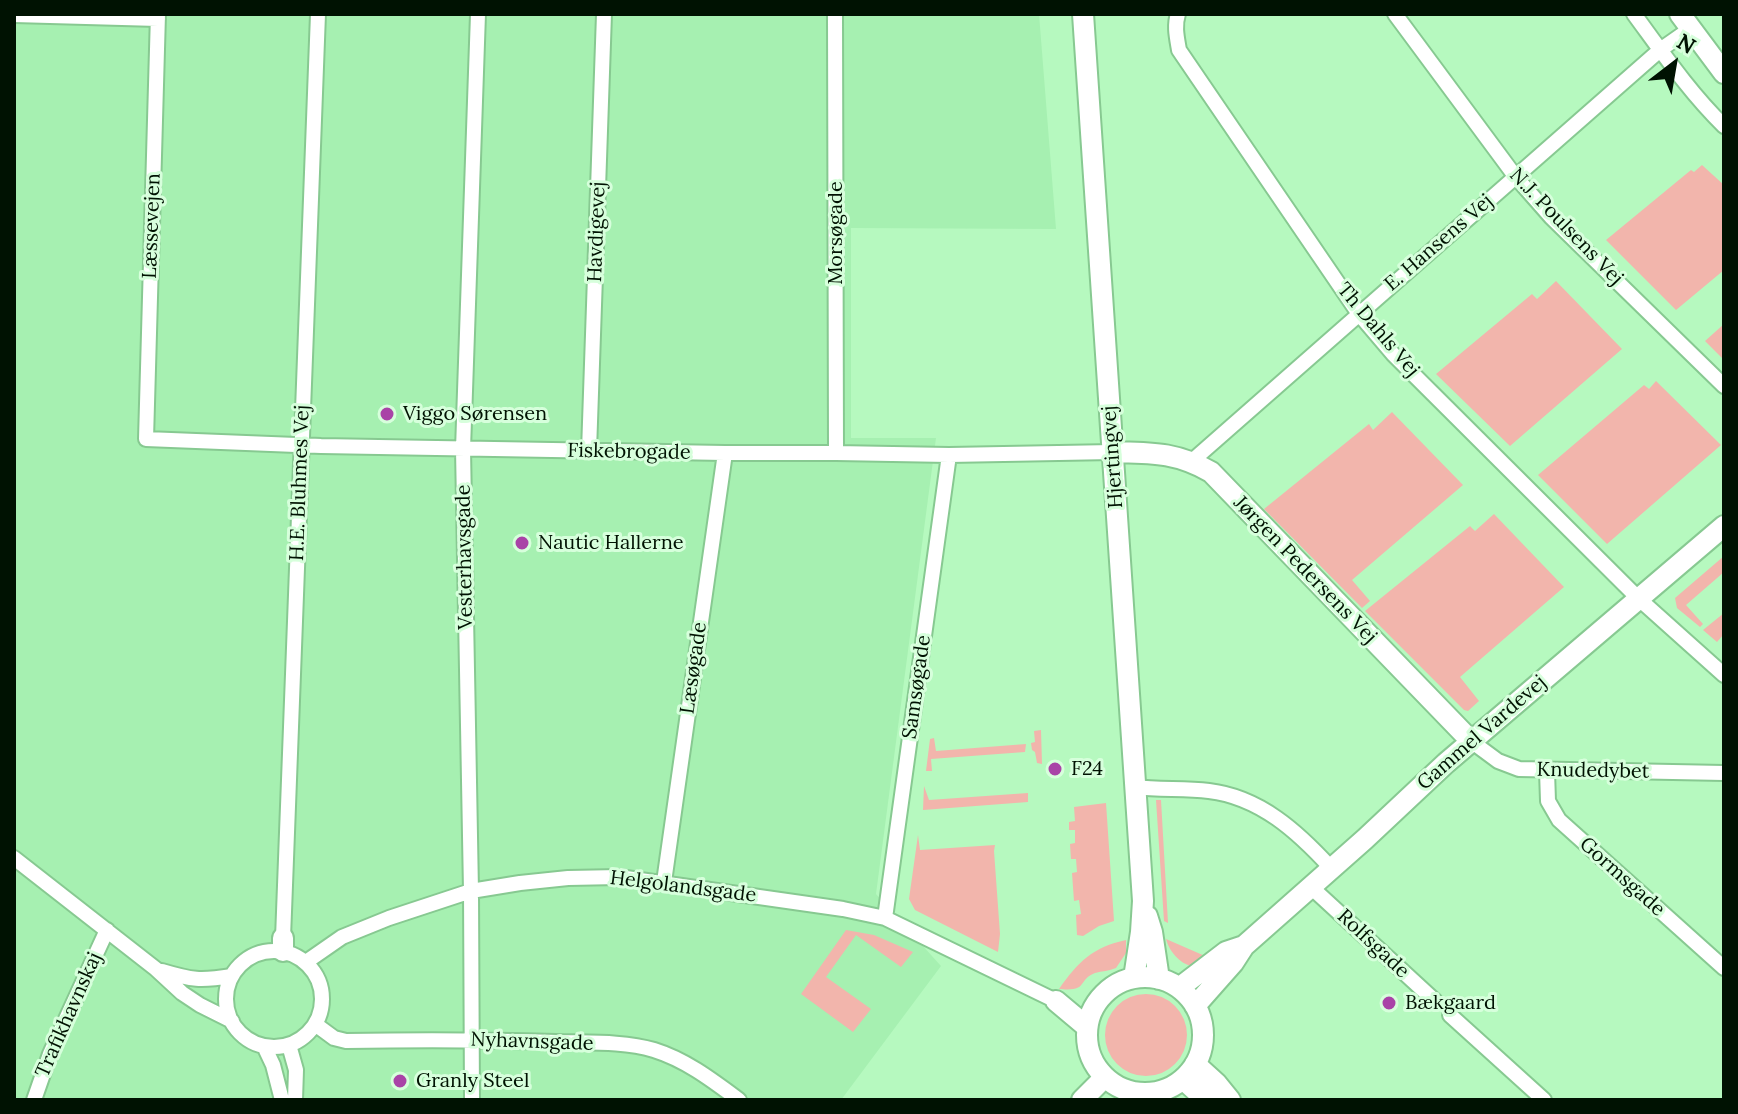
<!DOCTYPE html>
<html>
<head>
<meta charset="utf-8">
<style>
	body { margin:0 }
	#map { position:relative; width:1738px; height:1114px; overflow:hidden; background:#b6f9bf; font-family:Lora,serif }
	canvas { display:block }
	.frame { position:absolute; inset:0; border:16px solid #001202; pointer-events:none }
	.north { position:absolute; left:1634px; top:24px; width:80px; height:80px; -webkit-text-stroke:6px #d7ffdc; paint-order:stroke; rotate:31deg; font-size:22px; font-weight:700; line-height:32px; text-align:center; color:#001202 }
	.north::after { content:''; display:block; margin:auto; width:28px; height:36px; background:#001202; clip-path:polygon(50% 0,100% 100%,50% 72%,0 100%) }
</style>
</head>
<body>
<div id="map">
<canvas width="1738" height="1114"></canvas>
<div class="frame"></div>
<div class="north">N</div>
</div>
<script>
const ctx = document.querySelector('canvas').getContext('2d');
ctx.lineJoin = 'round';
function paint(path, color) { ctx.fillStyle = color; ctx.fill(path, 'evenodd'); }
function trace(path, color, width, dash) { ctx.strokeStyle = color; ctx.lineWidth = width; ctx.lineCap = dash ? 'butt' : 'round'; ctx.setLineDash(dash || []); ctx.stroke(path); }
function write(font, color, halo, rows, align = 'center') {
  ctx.font = font + ' Lora,serif'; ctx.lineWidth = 6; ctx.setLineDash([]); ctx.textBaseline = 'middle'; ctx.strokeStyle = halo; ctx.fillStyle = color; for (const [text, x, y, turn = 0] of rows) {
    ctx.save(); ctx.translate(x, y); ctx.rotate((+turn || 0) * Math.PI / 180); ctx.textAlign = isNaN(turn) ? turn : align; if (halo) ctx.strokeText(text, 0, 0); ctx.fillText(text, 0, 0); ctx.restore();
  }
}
paint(new Path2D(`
	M 14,14 L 1039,14 L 1056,229 L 851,228 L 851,438 L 936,438 L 876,894 L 941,966 L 841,1100 L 14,1100 Z`), '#a6f0b1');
paint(new Path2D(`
	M 1702,165 L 1724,185 L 1724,270 L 1676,310 L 1606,240 L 1691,170 L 1694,172 Z
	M 1556,281 L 1622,349 L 1510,446 L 1436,374 L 1532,294 L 1537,299 Z
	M 1724,324 L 1724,360 L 1705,341 Z
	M 1656,381 L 1721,445 L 1607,544 L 1538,475 L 1644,385 L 1649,389 Z
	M 1392,412 L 1463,485 L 1352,580 L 1370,601 L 1362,608 L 1264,509 L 1369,424 L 1373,430 Z
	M 1494,514 L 1564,587 L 1460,677 L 1479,701 L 1468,711 L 1464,710 L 1365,611 L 1470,526 L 1475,531 Z
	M 1724,556 L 1724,572 L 1686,605 L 1703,624 L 1700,627 L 1677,608 L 1675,598 Z
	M 1724,613 L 1724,634 L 1717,642 L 1703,630 Z
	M 1041,730 L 1042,764 L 1037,763 L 1035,752 L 1032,750 L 1031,743 L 1035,742 L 1034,731 Z
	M 934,738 L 936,751 L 1026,744 L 1025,752 L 931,759 L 932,771 L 926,771 L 930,739 Z
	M 924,786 L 929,800 L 1028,793 L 1028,802 L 923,810 Z
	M 1156,800 L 1161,800 L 1168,923 L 1164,921 Z
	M 1106,803 L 1114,921 L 1099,926 L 1083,936 L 1077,935 L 1076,915 L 1081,914 L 1079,900 L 1074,901 L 1072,873 L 1077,872 L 1076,859 L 1071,859 L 1070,844 L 1075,843 L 1075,830 L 1069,830 L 1069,822 L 1075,821 L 1074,807 Z
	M 918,835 L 920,850 L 995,845 L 994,851 L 1000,934 L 998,952 L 915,910 L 909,899 Z
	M 846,930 L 874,935 L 913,952 L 901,967 L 856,935 L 826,977 L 871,1009 L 853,1032 L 801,994 Z
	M 1166,939 L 1205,956 L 1192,966 C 1180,964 1169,951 1166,939 Z
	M 1126,940 L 1126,953 L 1116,968 C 1109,971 1102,971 1095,973 C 1077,980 1089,992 1059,989 C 1078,962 1093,947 1126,940 Z
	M1105 1035a41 41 0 1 1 82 0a41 41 0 1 1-82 0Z`), '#f2b5ac');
const street = new Path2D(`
	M 158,14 L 146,439 L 321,446 L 725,453 L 836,453 L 949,455 L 1113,452
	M 835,14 L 836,453
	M 1178,14 C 1174,26 1177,38 1179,50 L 1359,314 L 1393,354 L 1638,598 L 1724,675
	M 1395,14 L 1515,176 L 1551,217 L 1724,386
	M 1634,14 C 1662,52 1690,93 1724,126
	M 14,15 L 158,19
	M 589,451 L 604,14
	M 1192,461 L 1660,50 L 1690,29
	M 1471,741 L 1498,761 L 1519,769 L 1724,773
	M 1547,771 L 1548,801 L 1559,820 L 1724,968
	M 1135,787 C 1160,790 1184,788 1209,791 C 1260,797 1298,832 1331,868
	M 14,858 L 156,969 L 182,993 L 200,1005 L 232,1021
	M 664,882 L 725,453
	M 1311,887 L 1435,1001
	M 885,918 L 949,455
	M 283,938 L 318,14
	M226 999a48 48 0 1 1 96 0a48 48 0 1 1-96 0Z
	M 306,962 L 342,937 L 389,918 L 471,891 L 520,883 L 568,878 L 619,877 L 843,909 L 885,918 L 1056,1001
	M 162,971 C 192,980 200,981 232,976
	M 1450,1015 L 1544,1100
	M 315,1024 L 334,1038 L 346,1041 C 416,1040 486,1040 556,1042 C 588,1043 623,1041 654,1050 C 686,1060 712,1080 739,1100
	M 289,1045 L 296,1070 L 295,1100
	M 264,1046 L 273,1065 L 282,1100
	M 34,1100 L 50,1054 L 107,930
	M 472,1100 L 471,891 L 463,449 L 478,14`);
const secondary = new Path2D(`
	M 1083,14 L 1143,901 L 1141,932 L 1134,978
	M 1680,14 L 1724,73
	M 1113,452 C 1152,453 1176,452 1211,472 L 1471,741
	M 1147,916 L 1152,932 L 1159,979
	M 283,951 L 283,938
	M1087 1035a58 58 0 1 1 116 0a58 58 0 1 1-116 0Z
	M 1179,988 L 1226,952 L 1244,946
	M 1056,1001 L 1087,1027
	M 1195,1006 L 1233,963 L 1244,946 L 1365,839 L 1446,763 L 1724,526
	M 1195,1064 L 1217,1084 L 1230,1100
	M 1183,1079 L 1206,1100
	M 1082,1100 L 1105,1077`);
trace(street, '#87c991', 18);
trace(secondary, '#87c991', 24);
trace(street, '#fff', 14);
trace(secondary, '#fff', 20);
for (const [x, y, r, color] of [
	[387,414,8,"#a943a7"],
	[522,543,8,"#a943a7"],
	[1055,769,8,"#a943a7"],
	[1389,1003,8,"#a943a7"],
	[400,1081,8,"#a943a7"]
]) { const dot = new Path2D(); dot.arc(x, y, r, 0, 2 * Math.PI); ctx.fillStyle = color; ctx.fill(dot); trace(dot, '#d7ffdc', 3); }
write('20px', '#001202', '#d7ffdc', [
	["Læssevejen",152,226,-88],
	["N.J. Poulsens Vej",1566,227,46],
	["Havdigevej",597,232,-88],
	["Morsøgade",836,233,-90],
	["E. Hansens Vej",1439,243,-41],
	["Th Dahls Vej",1378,330,50],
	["Fiskebrogade",629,452,1],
	["Hjertingvej",1113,457,-94],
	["H.E. Bluhmes Vej",300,483,-88],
	["Vesterhavsgade",465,557,-91],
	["Jørgen Pedersens Vej",1305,570,46],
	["Læsøgade",694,668,-82],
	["Samsøgade",917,687,-82],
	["Gammel Vardevej",1482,733,-41],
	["Knudedybet",1593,771,1],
	["Gormsgade",1622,877,42],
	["Helgolandsgade",683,887,7],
	["Rolfsgade",1373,944,43],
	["Trafikhavnskaj",69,1015,-66],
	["Nyhavnsgade",532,1042,2]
]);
write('20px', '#001202', '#d7ffdc', [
	["Viggo Sørensen",403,414],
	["Nautic Hallerne",538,543],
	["F24",1071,769],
	["Bækgaard",1405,1003],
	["Granly Steel",416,1081]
], 'left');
</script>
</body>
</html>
